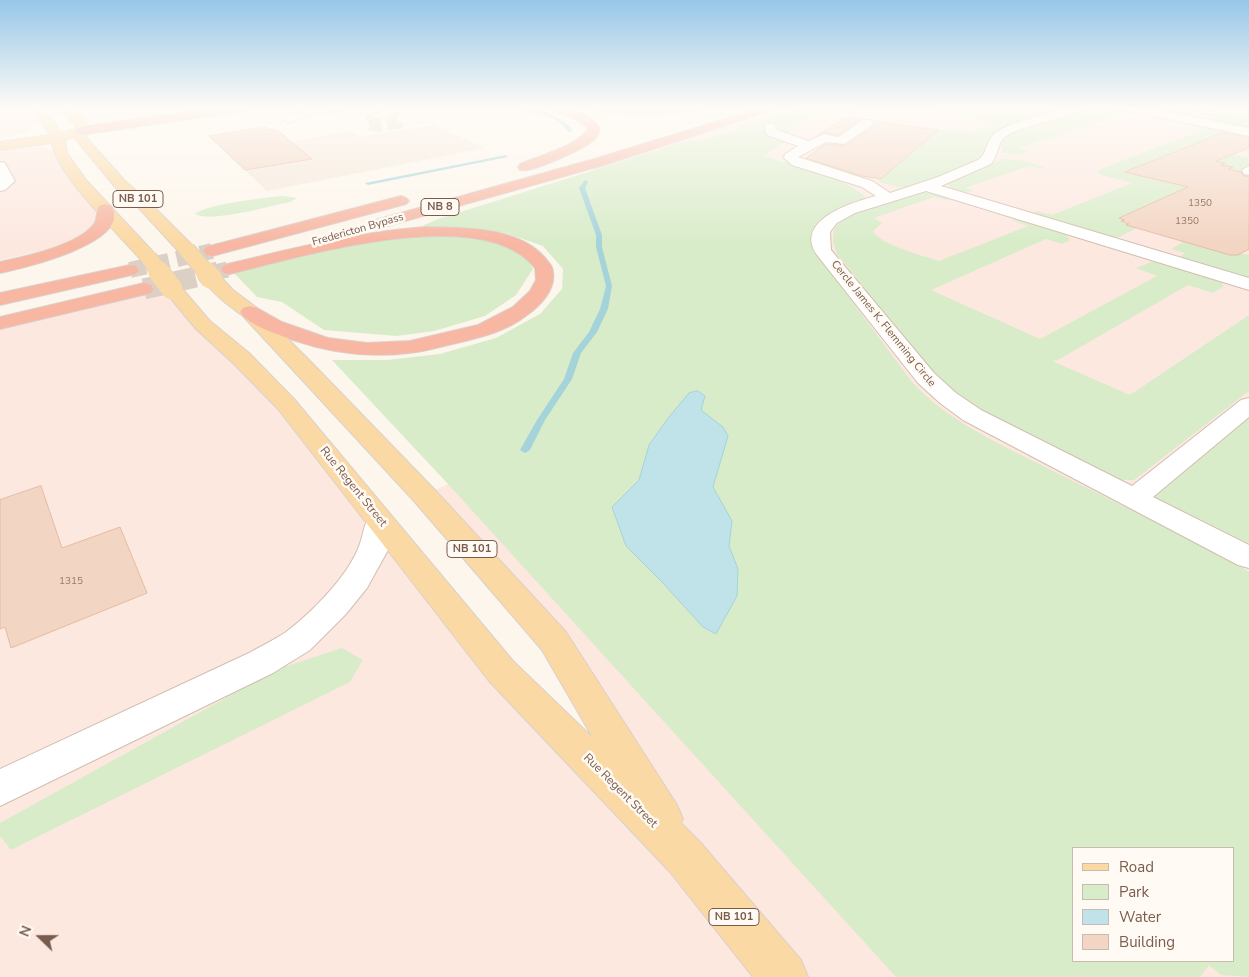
<!DOCTYPE html>
<html>
<head>
<meta charset="utf-8">
<style>
	body { margin:0 }
	#map { position:relative; width:1249px; height:977px; overflow:hidden; background:#fdf6ec; font-family:"Nunito Sans",sans-serif }
	canvas { display:block }
	.legend { position:absolute; left:1072px; top:847px; width:162px; height:115px; box-sizing:border-box; background:#fffaf3; border:1px solid #cabbb1; margin:0; padding:6px 9px; list-style:none; font-size:15px; color:#7a5c4d }
	.legend li { display:flex; align-items:center; gap:10px; height:25px }
	.legend b { width:25px; border:1px solid #cabbb1 }
	.north { position:absolute; left:15px; top:912px; width:50px; height:50px; -webkit-text-stroke:4px #fffaf3; paint-order:stroke; rotate:292deg; font-size:14px; font-weight:700; line-height:20px; text-align:center; color:#7a5c4d }
	.north::after { content:''; display:block; margin:auto; width:18px; height:22px; background:#7a5c4d; clip-path:polygon(50% 0,100% 100%,50% 72%,0 100%) }
</style>
</head>
<body>
<div id="map">
<canvas width="1249" height="977"></canvas>
<ul class="legend">
<li><b style="height:6px;background:#fbd9a5"></b>Road</li>
<li><b style="height:14px;background:#d8ecc9"></b>Park</li>
<li><b style="height:14px;background:#bfe3e8"></b>Water</li>
<li><b style="height:14px;background:#f3d5c3"></b>Building</li>
</ul>
<div class="north">N</div>
</div>
<script>
const ctx = document.querySelector('canvas').getContext('2d');
ctx.lineJoin = 'round';
function paint(path, color) { ctx.fillStyle = color; ctx.fill(path, 'evenodd'); }
function trace(path, color, width, dash) { ctx.strokeStyle = color; ctx.lineWidth = width; ctx.lineCap = dash ? 'butt' : 'round'; ctx.setLineDash(dash || []); ctx.stroke(path); }
function write(font, color, halo, rows, align = 'center') {
  ctx.font = font + ' "Nunito Sans",sans-serif'; ctx.lineWidth = 5; ctx.setLineDash([]); ctx.textBaseline = 'middle'; ctx.strokeStyle = halo; ctx.fillStyle = color; for (const [text, x, y, turn = 0] of rows) {
    ctx.save(); ctx.translate(x, y); ctx.rotate((+turn || 0) * Math.PI / 180); ctx.textAlign = isNaN(turn) ? turn : align; if (halo) ctx.strokeText(text, 0, 0); ctx.fillText(text, 0, 0); ctx.restore();
  }
}
paint(new Path2D(`
	M 433,125 L 485,148 L 267,191 L 228,154 L 349,131 L 360,137 Z`), '#f5e8da');
paint(new Path2D(`
	M 0,107 L 37,107 L 46,119 L 24,132 L 0,139 Z
	M 62,107 L 181,107 L 83,121 Z
	M 794,107 L 1249,107 L 1249,977 L 0,977 L 0,323 L 144,289 L 149,295 L 172,289 L 683,855 L 554,641 L 424,495 L 525,450 L 541,420 L 585,182 L 599,162 ZM 1073,848 L 1233,848 L 1233,961 L 1073,961 Z
	M 44,147 L 60,153 L 105,220 L 78,243 L 0,260 L 0,150 Z`), '#fde8e0');
paint(new Path2D(`
	M 802,107 L 877,107 L 797,121 L 804,123 L 782,136 L 789,139 L 763,156 C 794,166 845,175 868,200 C 844,207 823,211 811,233 L 814,250 L 912,382 C 949,423 1005,446 1053,471 C 1111,500 1169,529 1227,558 L 1249,572 L 1249,977 L 1221,975 L 1209,965 L 1200,977 L 896,977 L 448,484 L 332,360 L 387,360 L 440,354 L 496,338 L 540,314 L 562,289 L 563,269 L 543,246 L 506,233 L 465,228 L 422,226 L 438,219 L 690,140 L 698,142 L 740,129 L 741,125 ZM 1073,848 L 1233,848 L 1233,961 L 1073,961 Z
	M 920,107 L 1071,107 L 1002,129 C 981,140 989,150 976,161 C 967,168 918,187 906,187 C 897,188 887,184 879,182 L 878,181 L 937,130 L 974,132 L 989,123 L 958,114 L 917,108 Z
	M 1098,107 L 1122,110 L 1139,114 L 1125,114 L 1019,148 L 1028,151 C 1020,156 1010,154 1002,152 C 1001,141 1007,136 1016,131 L 1081,110 Z
	M 1148,107 L 1200,107 L 1249,118 L 1249,128 Z
	M 1198,125 L 1210,127 L 1223,135 L 1216,150 L 1249,158 L 1249,177 L 1234,174 L 1228,169 L 1232,167 L 1221,165 L 1224,163 L 1216,161 L 1220,159 L 1179,150 L 1126,172 L 1195,189 L 1186,188 L 1120,218 L 1125,220 L 1122,222 L 1129,224 L 1127,225 L 1137,228 L 1119,237 L 1109,237 L 1034,215 L 1033,212 L 1037,211 L 1052,215 L 1132,183 L 1102,175 L 1099,173 L 1098,170 L 1203,130 L 1192,127 Z
	M 1003,159 L 1021,160 L 1044,167 L 1041,169 L 1029,166 L 965,188 L 974,191 C 965,193 956,192 949,187 L 947,183 L 949,181 Z
	M 923,192 L 949,196 L 950,199 L 947,200 L 934,197 L 874,218 L 882,223 L 873,231 C 880,245 924,256 939,261 L 1028,226 L 1011,220 C 1023,217 1065,229 1070,240 L 1062,244 L 1046,239 L 931,290 L 1040,339 L 1157,276 L 1136,268 L 1151,262 L 1162,262 L 1220,281 L 1223,284 L 1223,287 L 1213,293 L 1188,285 L 1058,360 L 1052,361 L 1130,395 L 1249,315 L 1249,391 L 1134,480 L 1122,480 L 1096,470 L 970,405 L 932,373 L 837,254 L 833,242 L 834,229 L 845,218 L 867,209 Z
	M 283,196 L 297,198 L 290,202 C 270,206 211,223 195,214 C 204,205 267,197 283,196 Z
	M 459,236 C 481,239 507,242 525,255 C 529,258 531,265 533,269 L 516,295 L 485,316 L 434,331 L 397,336 L 324,330 L 282,302 L 257,297 L 232,271 C 279,260 327,246 375,240 C 403,237 431,236 459,236 Z
	M 1183,242 L 1226,254 L 1229,252 L 1249,255 L 1249,279 L 1179,257 L 1185,253 L 1171,249 Z
	M 1249,405 L 1249,558 L 1135,498 Z
	M 342,648 L 363,660 L 350,682 L 11,850 L 0,836 L 0,823 L 278,669 Z`), '#d8ecc9');
const water = new Path2D(`
	M 698,391 L 705,396 L 701,410 L 723,427 L 728,436 L 713,487 L 732,521 L 729,546 L 738,569 L 737,596 L 716,634 L 703,627 L 662,582 L 626,546 L 612,507 L 639,480 L 649,445 L 669,417 L 689,393 Z`);
paint(water, '#bfe3e8');
trace(water, '#a5d3da', 1);
paint(new Path2D(`
	M 509,107 C 532,107 559,112 573,131 L 569,132 C 554,112 531,114 509,107 Z
	M 1180,107 L 1214,115 L 1216,116 L 1214,117 L 1170,107 Z
	M 506,155 L 508,157 L 368,185 L 365,183 Z
	M 585,180 L 588,182 L 585,188 L 602,235 L 602,247 L 612,286 L 608,309 L 597,332 L 581,353 L 572,379 L 545,420 L 530,450 L 525,453 L 520,450 L 537,420 L 564,379 L 573,353 L 589,332 L 600,309 L 606,286 L 596,247 L 596,235 L 579,188 Z`), '#a5d3da');
const building = new Path2D(`
	M 846,118 L 861,119 L 838,135 L 824,132 L 820,134 Z
	M 874,121 L 938,130 L 881,179 L 862,176 L 806,158 L 826,144 L 845,146 L 872,128 L 875,124 Z
	M 265,127 L 269,130 L 276,129 L 312,159 L 245,170 L 209,136 Z
	M 1223,133 L 1249,138 L 1249,148 L 1216,161 L 1225,163 L 1221,165 L 1233,167 L 1228,169 L 1241,172 L 1244,176 L 1249,177 L 1249,249 L 1238,255 L 1230,255 L 1126,225 L 1129,224 L 1121,221 L 1125,220 L 1119,218 L 1188,187 L 1125,172 Z
	M 41,486 L 62,548 L 120,527 L 147,593 L 11,648 L 5,627 L 0,629 L 0,500 Z`);
paint(building, '#f3d5c3');
trace(building, '#e6bba3', 1);
trace(new Path2D(`
	M 379,116 L 367,122 L 367,124 L 381,126 L 398,123 L 399,120 L 391,116`), '#dcd0c4', 12, [12, 6]);
trace(new Path2D(`
	M 130,270 L 212,251
	M 212,273 L 230,269`), '#dcd0c4', 16, [16, 8]);
trace(new Path2D(`
	M 144,289 L 218,272`), '#dcd0c4', 21, [21, 11]);
const minor = new Path2D(`
	M 316,107 L 347,107 L 342,110 L 310,115 L 288,123 L 282,119 L 284,117 Z
	M 393,107 L 411,107 L 379,119 L 373,116 L 375,114 Z
	M 1067,107 L 1085,107 C 1069,121 1024,123 1005,137 C 997,144 998,156 991,164 L 941,186 L 1249,278 L 1249,290 L 926,191 L 855,213 L 837,223 L 830,232 L 831,250 L 934,373 L 956,393 L 981,410 L 1132,486 L 1241,400 L 1249,398 L 1249,417 L 1153,497 L 1249,545 L 1249,568 L 1238,565 L 963,420 L 940,403 L 918,383 L 817,255 C 793,220 853,202 876,196 L 862,187 L 792,165 L 784,158 L 785,154 L 798,146 L 767,135 L 764,127 L 766,124 L 774,124 L 777,130 L 808,141 L 824,134 L 838,137 L 863,120 L 871,120 L 873,123 L 871,126 L 844,144 L 826,142 L 798,157 L 872,181 L 890,193 L 938,177 L 978,160 C 987,154 986,142 994,134 C 1006,123 1050,113 1067,107 Z
	M 1119,107 L 1143,107 L 1249,128 L 1249,136 L 1124,110 Z
	M 0,162 L 5,163 L 15,181 L 5,190 L 0,191 Z
	M 1249,166 L 1249,175 L 1244,174 L 1242,170 Z
	M 380,512 L 390,514 L 394,521 L 388,550 L 367,588 L 346,614 L 310,650 L 273,673 L 0,806 L 0,769 L 249,653 C 261,646 274,640 286,632 C 310,614 345,579 357,551 C 363,539 363,526 370,514 Z`);
const major = new Path2D(`
	M 32,107 L 43,107 L 61,133 L 75,129 L 75,125 L 57,107 L 69,107 L 85,121 L 87,124 L 86,137 L 125,181 L 145,198 L 193,246 L 196,250 L 193,254 L 187,255 L 181,254 L 135,204 L 115,187 L 74,137 L 65,140 L 67,153 L 86,180 L 155,254 L 158,258 L 155,262 L 149,263 L 143,262 C 120,236 56,174 52,143 L 0,150 L 0,142 L 50,135 Z
	M 212,273 L 219,275 L 233,290 L 257,308 L 313,364 L 434,489 L 566,632 L 677,805 L 683,819 L 681,823 L 700,842 L 801,960 L 808,977 L 753,977 L 670,872 L 489,681 L 278,409 L 233,363 L 196,329 L 163,289 L 165,285 L 172,283 L 179,285 L 210,321 L 249,353 L 294,399 L 513,661 L 593,738 L 542,650 L 414,501 L 243,316 C 228,305 213,294 203,279 L 205,275 Z`);
const highway = new Path2D(`
	M 222,107 L 255,107 L 250,110 L 80,135 L 74,131 L 80,127 Z
	M 544,107 C 565,107 587,110 600,128 C 599,131 598,136 595,139 C 586,148 532,173 520,170 L 518,167 L 520,164 C 536,157 582,144 588,128 L 575,119 Z
	M 587,107 L 707,107 L 702,110 L 644,114 L 592,110 Z
	M 764,107 L 782,107 L 604,165 L 384,227 L 372,227 L 370,224 L 372,221 L 594,159 Z
	M 401,196 L 406,198 L 409,201 L 406,204 L 212,256 L 206,255 L 203,251 L 206,247 Z
	M 105,204 L 111,206 C 135,242 20,269 0,273 L 0,262 C 26,256 77,246 94,224 C 98,218 96,211 99,206 Z
	M 425,227 C 464,228 519,226 546,259 C 549,263 553,266 553,272 C 556,289 541,305 527,315 C 507,331 482,337 457,343 C 442,346 425,352 409,353 C 369,358 331,353 293,340 C 278,334 249,326 240,312 L 243,308 L 250,306 L 257,308 L 282,322 L 328,338 L 367,343 L 410,341 L 478,325 L 513,307 L 530,291 L 536,280 L 535,268 C 483,201 300,257 230,274 L 224,273 L 221,269 L 224,265 C 290,249 356,232 425,227 Z
	M 130,265 L 136,266 L 139,270 L 136,274 L 0,305 L 0,293 Z
	M 144,283 L 151,285 L 153,289 L 151,293 L 0,329 L 0,317 Z`);
trace(minor, '#d1beb0', 2);
trace(major, '#dad1cd', 2);
trace(highway, '#dad1cd', 2);
paint(minor, '#fff');
paint(major, '#fbd9a5');
paint(highway, '#f7b7a3');
const majorBridgeFar1 = new Path2D(`
	M 187,250 L 207,273
	M 149,258 L 160,273`);
const majorBridge = new Path2D(`
	M 159,272 L 172,289
	M 206,272 L 212,279`);
trace(majorBridgeFar1, '#dad1cd', 18, []);
trace(majorBridge, '#dad1cd', 22, []);
trace(majorBridgeFar1, '#fbd9a5', 16);
trace(majorBridge, '#fbd9a5', 21);
const sky = ctx.createLinearGradient(0, 0, 0, 244);
sky.addColorStop(0, '#97c7e8');
sky.addColorStop(0.44, '#fefbf6');
sky.addColorStop(1, '#fefbf600');
ctx.fillStyle = sky;
ctx.fillRect(0, 0, 1249, 244);
write('10px', '#987a6a', null, [
	["1350",1200,204],
	["1350",1187,222],
	["1315",71,582]
]);
for (const [x, y, w] of [
	[138,199,50],
	[440,207,38],
	[472,549,50],
	[734,917,50]
]) { const box = new Path2D(); box.roundRect(x - w / 2, y - 8.5, w, 17, 4); ctx.fillStyle = '#fffaf3'; ctx.fill(box); trace(box, '#7a5c4d', 1); }
write('bold 11px', '#7a5c4d', null, [
	["NB 101",138,199],
	["NB 8",440,207],
	["NB 101",472,549],
	["NB 101",734,917]
]);
write('11px', '#7a5c4d', '#fffaf3', [
	["Fredericton Bypass",358,230,-16],
	["Cercle James K. Flemming Circle",883,324,51]
]);
write('12px', '#7a5c4d', '#fffaf3', [
	["Rue Regent Street",353,487,51],
	["Rue Regent Street",620,791,45]
]);
</script>
</body>
</html>
